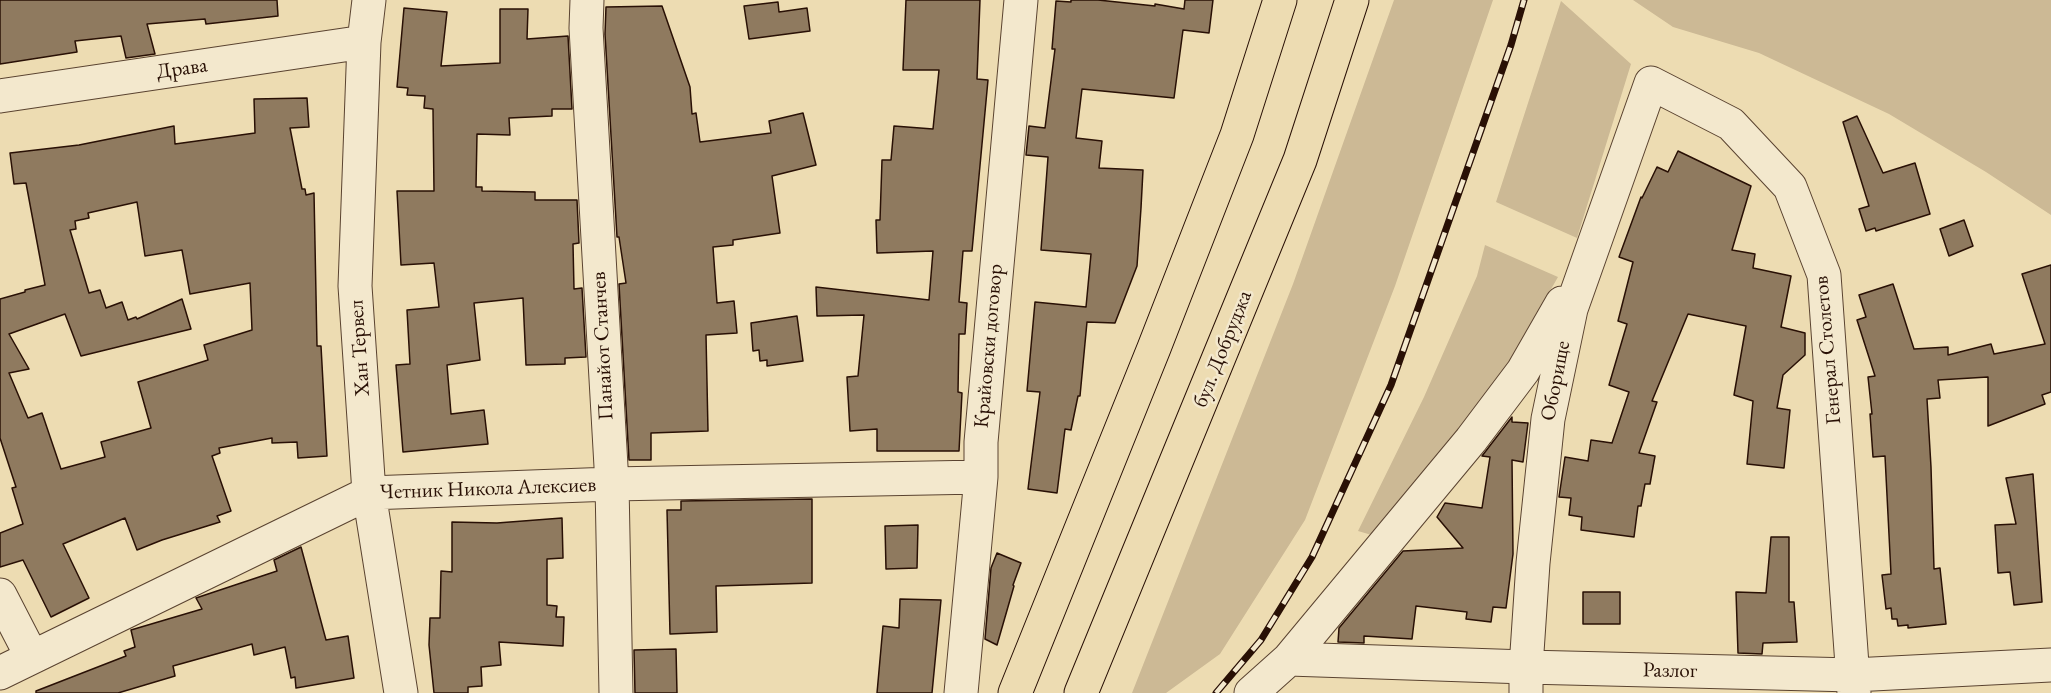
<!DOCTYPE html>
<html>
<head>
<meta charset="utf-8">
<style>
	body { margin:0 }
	canvas { display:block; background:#eddcb2 }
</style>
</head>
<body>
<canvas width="2051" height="693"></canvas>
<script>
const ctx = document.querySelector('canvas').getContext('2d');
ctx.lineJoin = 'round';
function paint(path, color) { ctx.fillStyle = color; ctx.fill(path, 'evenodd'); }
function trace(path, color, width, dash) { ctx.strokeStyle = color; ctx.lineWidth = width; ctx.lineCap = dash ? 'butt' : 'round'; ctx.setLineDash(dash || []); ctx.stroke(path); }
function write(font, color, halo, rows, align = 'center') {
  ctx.font = font + ' "EB Garamond",serif'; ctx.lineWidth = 5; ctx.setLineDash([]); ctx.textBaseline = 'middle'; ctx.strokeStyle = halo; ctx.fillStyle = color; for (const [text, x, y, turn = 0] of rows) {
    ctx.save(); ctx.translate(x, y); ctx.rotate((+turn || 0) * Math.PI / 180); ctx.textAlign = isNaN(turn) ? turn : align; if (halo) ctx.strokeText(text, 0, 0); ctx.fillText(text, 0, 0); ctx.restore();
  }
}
paint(new Path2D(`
	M 1394,0 L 1493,0 L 1395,286 L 1305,520 L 1220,654 L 1166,693 L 1132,693 L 1293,284 Z
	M 1633,0 L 2051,0 L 2051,215 L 1986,172 L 1889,114 L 1759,53 L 1673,27 Z
	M 1561,1 L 1631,64 L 1577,238 L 1496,202 Z
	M 1485,245 L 1558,277 L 1500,378 L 1375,536 L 1358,531 L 1424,397 L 1477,276 Z`), '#ccb995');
const building = new Path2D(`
	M 0,0 L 277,0 L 278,16 L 206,24 L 205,19 L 147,24 L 155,54 L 126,58 L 121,36 L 75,41 L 77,52 L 0,64 Z
	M 906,0 L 980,0 L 977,79 L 988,80 L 972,251 L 963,251 L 959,302 L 967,303 L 965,334 L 959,334 L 958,392 L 962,393 L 959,451 L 877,451 L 877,429 L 850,431 L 847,377 L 858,376 L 864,315 L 817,316 L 816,287 L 929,300 L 933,251 L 877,253 L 876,220 L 880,220 L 882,160 L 891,160 L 894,126 L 933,129 L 939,70 L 903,70 Z
	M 1071,0 L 1098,0 L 1155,6 L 1155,4 L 1184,9 L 1185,0 L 1213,0 L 1209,33 L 1183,30 L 1174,98 L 1082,89 L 1076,138 L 1102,141 L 1099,168 L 1143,170 L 1141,208 L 1137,266 L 1115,323 L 1087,322 L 1080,396 L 1078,396 L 1071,430 L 1065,429 L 1057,493 L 1028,489 L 1040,392 L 1027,391 L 1035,302 L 1086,307 L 1091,254 L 1041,250 L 1048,157 L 1026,155 L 1029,126 L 1045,128 L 1055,49 L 1052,49 L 1056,1 L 1071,2 Z
	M 778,2 L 779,12 L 807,8 L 810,31 L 749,39 L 744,6 Z
	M 662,6 L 690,87 L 692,114 L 696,113 L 700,142 L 771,133 L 769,121 L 803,113 L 816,165 L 772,176 L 780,233 L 733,240 L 733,245 L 713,247 L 717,303 L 734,301 L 737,333 L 706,335 L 708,431 L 651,433 L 651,460 L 629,460 L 619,284 L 626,283 L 619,237 L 617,237 L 605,34 L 606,7 Z
	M 404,8 L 447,12 L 441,66 L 500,63 L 500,9 L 528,9 L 527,39 L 568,36 L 572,109 L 552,109 L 552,116 L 509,118 L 510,135 L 477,134 L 476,187 L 482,187 L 482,191 L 535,192 L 535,200 L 577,200 L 579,243 L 573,244 L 574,289 L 582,288 L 586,357 L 565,358 L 565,364 L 526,365 L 523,298 L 474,303 L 480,360 L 447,365 L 451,414 L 484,410 L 488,444 L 403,452 L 396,365 L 410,364 L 407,310 L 439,307 L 434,263 L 401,265 L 397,191 L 434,191 L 433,109 L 424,108 L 425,96 L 407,95 L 408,88 L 397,87 Z
	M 307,98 L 309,127 L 290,128 L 302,189 L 305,189 L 306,195 L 314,193 L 317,346 L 321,346 L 327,456 L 298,458 L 297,442 L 272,443 L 272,438 L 219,448 L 220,453 L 212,456 L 231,511 L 217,516 L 220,522 L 162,540 L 137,550 L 125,518 L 63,544 L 89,598 L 51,617 L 23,560 L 0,567 L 0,533 L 23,524 L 12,488 L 16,487 L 0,438 L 0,299 L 25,292 L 25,290 L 45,285 L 26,183 L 14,184 L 10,153 L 79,145 L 174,126 L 175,144 L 255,133 L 254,99 ZM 137,202 L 145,256 L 182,250 L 190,294 L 250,283 L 252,330 L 204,345 L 208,360 L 138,382 L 151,428 L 101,442 L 105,457 L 61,469 L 42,413 L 28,418 L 9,373 L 29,369 L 9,334 L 65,314 L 81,356 L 191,329 L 182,299 L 137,319 L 136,317 L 128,320 L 122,302 L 106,308 L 100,290 L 89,293 L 70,230 L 76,229 L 75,221 L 89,218 L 88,213 Z
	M 1857,116 L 1883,173 L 1915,163 L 1930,214 L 1876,231 L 1875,228 L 1866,231 L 1859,209 L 1869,206 L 1843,122 Z
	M 1678,151 L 1751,186 L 1732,250 L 1755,254 L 1753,268 L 1791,276 L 1781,327 L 1805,333 L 1805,355 L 1783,375 L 1777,408 L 1790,410 L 1784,468 L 1747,464 L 1753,401 L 1734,395 L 1746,326 L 1688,314 L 1652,401 L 1657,402 L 1639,453 L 1655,456 L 1650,484 L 1645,484 L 1641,506 L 1638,506 L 1634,537 L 1581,530 L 1582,517 L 1569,515 L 1571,498 L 1559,497 L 1565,457 L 1588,461 L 1591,440 L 1612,443 L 1629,392 L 1609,385 L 1627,324 L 1618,321 L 1633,262 L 1619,257 L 1641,197 L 1642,198 L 1657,167 L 1668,172 Z
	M 1964,220 L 1973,246 L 1949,256 L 1940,229 Z
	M 2051,265 L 2051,392 L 2042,395 L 2045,404 L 1988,426 L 1988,377 L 1938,380 L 1940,398 L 1927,399 L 1931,467 L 1934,569 L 1940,568 L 1946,624 L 1908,628 L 1908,625 L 1898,626 L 1897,619 L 1892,619 L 1891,608 L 1886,609 L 1882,575 L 1891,574 L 1885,456 L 1873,457 L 1870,414 L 1872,414 L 1868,377 L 1875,376 L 1857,320 L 1866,317 L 1859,295 L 1893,284 L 1914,349 L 1948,347 L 1948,355 L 1991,344 L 1994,354 L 2045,344 L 2022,274 Z
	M 797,316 L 803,361 L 767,366 L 767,360 L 760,361 L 759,350 L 753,351 L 751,323 Z
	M 1512,417 L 1512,422 L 1528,423 L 1523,462 L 1512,460 L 1513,554 L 1506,608 L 1493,607 L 1491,622 L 1466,619 L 1467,612 L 1416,606 L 1412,639 L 1364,636 L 1364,643 L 1338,642 L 1339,628 L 1403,551 L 1463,548 L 1437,517 L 1445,503 L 1482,508 L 1490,457 L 1482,456 Z
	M 2033,474 L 2042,602 L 2014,605 L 2010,572 L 1998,573 L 1995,525 L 2016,524 L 2006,478 Z
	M 812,499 L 812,583 L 716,586 L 717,632 L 670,634 L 667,510 L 681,510 L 681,501 Z
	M 562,518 L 563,558 L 547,559 L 547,605 L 557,606 L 556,617 L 564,617 L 563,646 L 499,642 L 501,665 L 481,667 L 482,686 L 468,687 L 468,693 L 434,693 L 429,645 L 430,618 L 440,618 L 441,571 L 452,572 L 452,522 L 497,523 Z
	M 918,525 L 917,568 L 886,569 L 885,526 Z
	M 1771,537 L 1789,537 L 1789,602 L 1794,602 L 1797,642 L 1763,643 L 1762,654 L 1738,653 L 1736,592 L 1766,593 Z
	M 301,547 L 326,640 L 348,636 L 354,678 L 296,688 L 295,677 L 291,678 L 285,647 L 254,655 L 252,644 L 173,666 L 175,676 L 118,693 L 36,693 L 36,691 L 126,656 L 124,651 L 135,647 L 131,630 L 202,609 L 196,598 L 277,571 L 274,560 Z
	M 997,553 L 1021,563 L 1013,585 L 1014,586 L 997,645 L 985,639 L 991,568 Z
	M 1583,592 L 1620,592 L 1620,624 L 1583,624 Z
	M 900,599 L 941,600 L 932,693 L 877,693 L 883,626 L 899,628 Z
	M 676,649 L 677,693 L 635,693 L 634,650 Z`);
paint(building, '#8f7a5f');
trace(building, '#291005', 1.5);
const minor = new Path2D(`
	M 369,0 L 364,42 L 355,286 L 369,493 L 401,693
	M 587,0 L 586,28 L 612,484 L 616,693
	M 0,96 L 364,42
	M 0,595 L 32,657
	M 1289,659 L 1526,667 L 1853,675 L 2051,665
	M 0,673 L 369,493 L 612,484 L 981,477
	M 961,693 L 981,477 L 981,442 L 1021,0
	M 1251,693 L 1289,659 L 1471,440 L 1523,371 L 1562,303
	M 1526,693 L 1526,667 L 1533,563 L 1548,419 L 1571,309 L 1651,83 L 1731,124 L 1790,187 L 1824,275 L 1854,693`);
const major = new Path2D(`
	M 1015,693 L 1154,348 L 1237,135 L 1280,0
	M 1081,693 L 1300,160 L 1352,0`);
trace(minor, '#5a4330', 35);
trace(major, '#291005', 35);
trace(minor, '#f3e8cd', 33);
trace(major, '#eddcb2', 33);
const rail = new Path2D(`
	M 1216,693 L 1261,640 L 1312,557 L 1391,385 L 1511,45 L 1524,0`);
trace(rail, '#291005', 7);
trace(rail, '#f3e8cd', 4.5, [14]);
write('21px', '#291005', '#f3e8cd', [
	["Драва",182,69,-8],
	["Панайот Станчев",603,346,-93],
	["Крайовски договор",989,346,-85],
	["Хан Тервел",360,348,-94],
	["бул. Добруджа",1223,349,-68],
	["Генерал Столетов",1828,350,-95],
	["Оборище",1556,381,-79],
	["Четник Никола Алексиев",488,489,-2],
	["Разлог",1670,671,1]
]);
</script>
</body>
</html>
